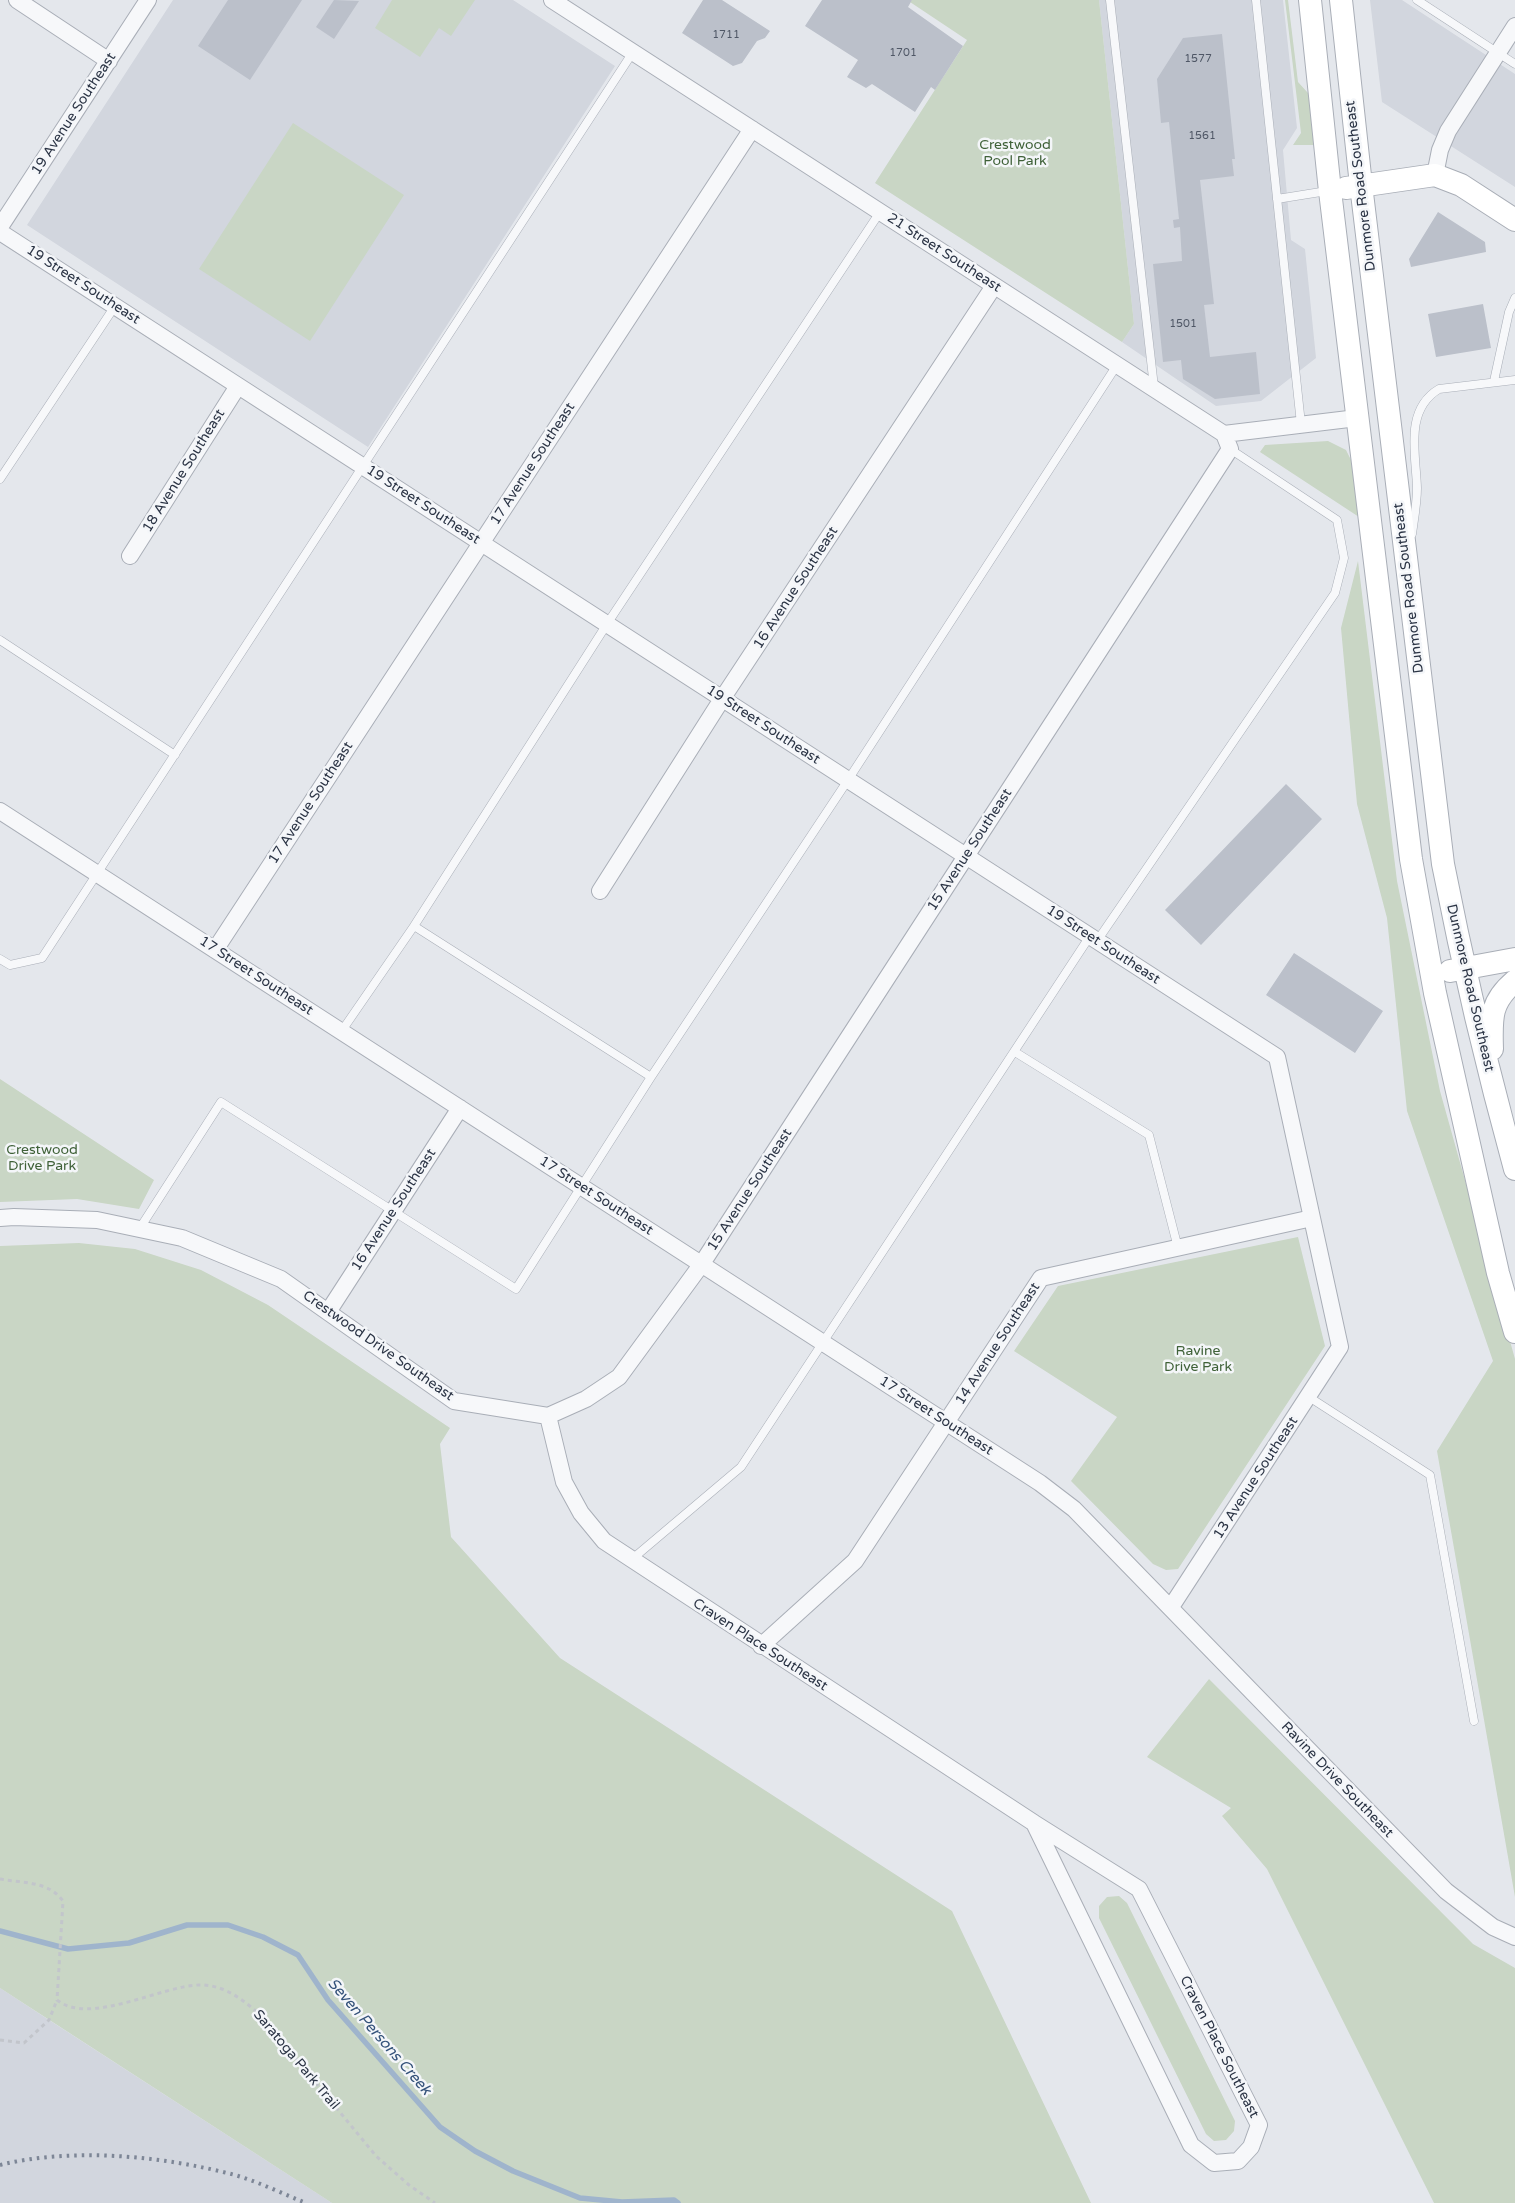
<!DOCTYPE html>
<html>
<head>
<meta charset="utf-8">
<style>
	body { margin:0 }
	canvas { display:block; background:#e4e7ec }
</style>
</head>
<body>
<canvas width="1515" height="2203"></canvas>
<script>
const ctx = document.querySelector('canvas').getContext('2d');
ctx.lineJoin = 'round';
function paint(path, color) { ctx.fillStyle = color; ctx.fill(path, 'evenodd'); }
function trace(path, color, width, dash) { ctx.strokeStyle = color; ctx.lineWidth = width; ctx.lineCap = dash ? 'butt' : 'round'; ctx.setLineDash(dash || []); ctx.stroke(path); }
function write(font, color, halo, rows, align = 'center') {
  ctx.font = font + ' "Varela Round",sans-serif'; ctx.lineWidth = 5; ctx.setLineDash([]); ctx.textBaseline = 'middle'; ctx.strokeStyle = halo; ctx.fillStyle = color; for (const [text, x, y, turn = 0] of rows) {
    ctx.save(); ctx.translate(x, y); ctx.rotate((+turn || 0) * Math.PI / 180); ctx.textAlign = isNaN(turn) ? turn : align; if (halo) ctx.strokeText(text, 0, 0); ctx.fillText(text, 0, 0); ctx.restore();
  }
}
paint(new Path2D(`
	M 173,0 L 513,0 L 615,66 L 368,447 L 27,225 Z
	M 1099,0 L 1283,0 L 1297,128 L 1283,150 L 1291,240 L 1305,249 L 1316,358 L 1261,401 L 1216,406 L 1122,342 L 1134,324 Z
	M 1370,0 L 1402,0 L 1515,74 L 1515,187 L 1382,102 Z
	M 0,1988 L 49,2020 L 332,2203 L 0,2203 Z`), '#d2d6de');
paint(new Path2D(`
	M 392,0 L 475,0 L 451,36 L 439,28 L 420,57 L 375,28 Z
	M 912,0 L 1099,0 L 1134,324 L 1122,342 L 875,183 L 967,40 L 910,2 Z
	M 1285,0 L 1288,0 L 1298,82 L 1308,93 L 1316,145 L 1293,145 L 1301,133 Z
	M 293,123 L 404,195 L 310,341 L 199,269 Z
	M 1328,441 L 1346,450 L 1351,460 L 1359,517 L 1260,452 L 1265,445 Z
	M 1358,561 L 1397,881 L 1440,1091 L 1515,1359 L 1515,1897 L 1437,1451 L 1493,1361 L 1407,1111 L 1387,918 L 1357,804 L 1341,628 Z
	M 0,1079 L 154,1180 L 139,1209 L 77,1199 L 0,1202 Z
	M 1298,1237 L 1325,1346 L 1178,1569 L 1166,1570 L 1153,1564 L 1071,1481 L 1117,1417 L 1014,1351 L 1058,1286 Z
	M 79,1243 L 135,1249 L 201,1270 L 268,1305 L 450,1428 L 440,1444 L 451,1537 L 560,1658 L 952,1911 L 1091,2203 L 332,2203 L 0,1988 L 0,1246 Z
	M 1209,1679 L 1473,1944 L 1515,1968 L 1515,2203 L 1434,2203 L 1267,1869 L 1222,1816 L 1231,1808 L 1147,1757 Z
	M 1119,1896 L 1127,1903 L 1235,2121 L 1234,2131 L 1226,2140 L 1214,2141 L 1206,2134 L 1099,1918 L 1099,1906 L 1107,1897 Z`), '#c9d6c5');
trace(new Path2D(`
	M 0,1931 L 68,1949 L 129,1943 L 187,1925 L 228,1925 L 263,1937 L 298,1955 L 328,2000 L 440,2127 L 475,2151 L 513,2171 L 580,2198 L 622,2202 L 674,2200 L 678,2203`), '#9fb4cc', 5.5);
paint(new Path2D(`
	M 228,0 L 302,0 L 250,80 L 198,46 Z
	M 334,0 L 359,1 L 334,39 L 316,27 Z
	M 703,0 L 722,0 L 770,31 L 765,38 L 757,41 L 742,63 L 733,66 L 682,33 Z
	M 822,0 L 912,0 L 908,7 L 963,46 L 935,90 L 931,87 L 915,112 L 872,84 L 866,88 L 847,77 L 858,60 L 805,26 Z
	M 1222,34 L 1235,159 L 1232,159 L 1234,176 L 1200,180 L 1214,304 L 1204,305 L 1210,357 L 1256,352 L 1260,394 L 1215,399 L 1183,379 L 1181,360 L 1163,362 L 1153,264 L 1182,261 L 1180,227 L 1174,228 L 1173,220 L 1179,219 L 1169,122 L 1161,123 L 1157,79 L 1183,38 Z
	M 1438,212 L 1485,242 L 1486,252 L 1411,267 L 1409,259 Z
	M 1483,304 L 1491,348 L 1436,357 L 1428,314 Z
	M 1286,784 L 1322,819 L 1201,945 L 1165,910 Z
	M 1294,953 L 1383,1011 L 1355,1053 L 1266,995 Z`), '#bbc0ca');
const lane = new Path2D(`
	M 1110,0 L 1154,387
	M 1256,0 L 1301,424
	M 1417,0 L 1515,64
	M 1277,199 L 1327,191
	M 1494,381 L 1509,312 L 1515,298
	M 0,479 L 115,306
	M 1412,534 C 1414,519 1417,503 1417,488 C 1416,454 1404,410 1439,389 L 1515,380
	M 0,640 L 175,755
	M 414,926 L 651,1077
	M 1097,941 L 1335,593 L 1344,558 L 1337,520 L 1230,449
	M 0,959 L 10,965 L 42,958 L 633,52
	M 341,1032 L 414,926 L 607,624 L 880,212
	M 1015,1052 L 1149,1135 L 1178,1248
	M 140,1228 L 221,1102 L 516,1289 L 651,1077 L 848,780 L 1117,365
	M 1309,1397 L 1430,1475 L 1474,1721
	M 631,1560 L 741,1467 L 1090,936`);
const street = new Path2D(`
	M 17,0 L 109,61
	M 552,0 L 1224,434 L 1357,418
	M 1435,175 L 1440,150 L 1448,131 L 1515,26
	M 0,227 L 148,0
	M 0,232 L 1277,1057 L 1340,1347 L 1171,1607
	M 130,556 L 238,386
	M 0,811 L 1040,1483 L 1074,1509 L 1446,1891 L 1493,1927 L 1515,1937
	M 600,891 L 722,699 L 994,286
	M 215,950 L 752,129
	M 0,1218 L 14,1217 L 97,1220 L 182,1238 L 281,1279 L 454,1401 L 548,1416 L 586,1399 L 619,1377 L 701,1265 L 1230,449 L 1224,434
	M 328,1312 L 460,1108
	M 548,1416 L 564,1482 L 581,1513 L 604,1541 L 1034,1823 L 1191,2145 L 1214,2163 L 1238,2161 L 1251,2147 L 1259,2125 L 1139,1889 L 1034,1823
	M 761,1646 L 855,1561 L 1041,1278 L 1312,1218`);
const secondary = new Path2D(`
	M 1310,0 L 1330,191 L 1411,859 L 1435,993 L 1498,1273 L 1515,1332
	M 1341,0 L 1361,185 L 1443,864 C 1463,966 1487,1068 1515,1169
	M 1346,188 L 1435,175 L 1461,185 L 1515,220
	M 1450,971 L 1515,959
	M 1492,1049 C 1491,1018 1490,1002 1515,981`);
trace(lane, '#a9aeb7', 9);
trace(street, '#a9aeb7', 18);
trace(secondary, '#a9aeb7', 24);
trace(new Path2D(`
	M 0,1879 C 22,1883 49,1881 63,1901 L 57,2000 C 89,2026 161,1986 199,1985 C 223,1984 244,2000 260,2015 L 376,2156 L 409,2185 L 435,2203
	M 0,2040 L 24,2043 L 49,2020 L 57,2000`), '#c2c5cb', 3, [4, 4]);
trace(lane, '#f7f8fa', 8);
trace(street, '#f7f8fa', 16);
trace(secondary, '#fff', 22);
trace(new Path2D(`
	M 0,2165 C 73,2147 163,2156 235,2175 C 259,2182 283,2194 306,2203`), '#7d8696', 4, [2.5, 5]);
write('11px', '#4f5766', null, [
	["1711",726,35],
	["1701",903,53],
	["1577",1198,59],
	["1561",1202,136],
	["1501",1183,324]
]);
write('14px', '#2b3445', '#f4f6f9', [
	["19 Avenue Southeast",74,114,-57],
	["Dunmore Road Southeast",1361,186,-97],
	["21 Street Southeast",944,253,33],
	["19 Street Southeast",83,285,33],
	["17 Avenue Southeast",533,464,-57],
	["18 Avenue Southeast",184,471,-58],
	["19 Street Southeast",423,505,33],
	["16 Avenue Southeast",796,588,-57],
	["Dunmore Road Southeast",1409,588,-97],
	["19 Street Southeast",763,725,33],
	["17 Avenue Southeast",311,803,-57],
	["15 Avenue Southeast",970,850,-57],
	["19 Street Southeast",1103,945,33],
	["17 Street Southeast",256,976,33],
	["Dunmore Road Southeast",1470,988,77],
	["15 Avenue Southeast",750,1190,-57],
	["17 Street Southeast",596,1196,33],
	["16 Avenue Southeast",394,1210,-57],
	["14 Avenue Southeast",998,1344,-57],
	["Crestwood Drive Southeast",378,1346,35],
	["17 Street Southeast",936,1416,33],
	["13 Avenue Southeast",1256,1478,-57],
	["Craven Place Southeast",760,1645,33],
	["Ravine Drive Southeast",1337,1780,46],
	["Craven Place Southeast",1219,2047,63],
	["Saratoga Park Trail",296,2060,50]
]);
write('14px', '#3f6138', '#f4f6f9', [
	["Crestwood",1015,145],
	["Pool Park",1015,161],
	["Crestwood",42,1150],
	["Drive Park",42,1166],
	["Ravine",1198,1351],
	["Drive Park",1198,1367]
]);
write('italic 15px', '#34527a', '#f4f6f9', [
	["Seven Persons Creek",379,2037,49]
]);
</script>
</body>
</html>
